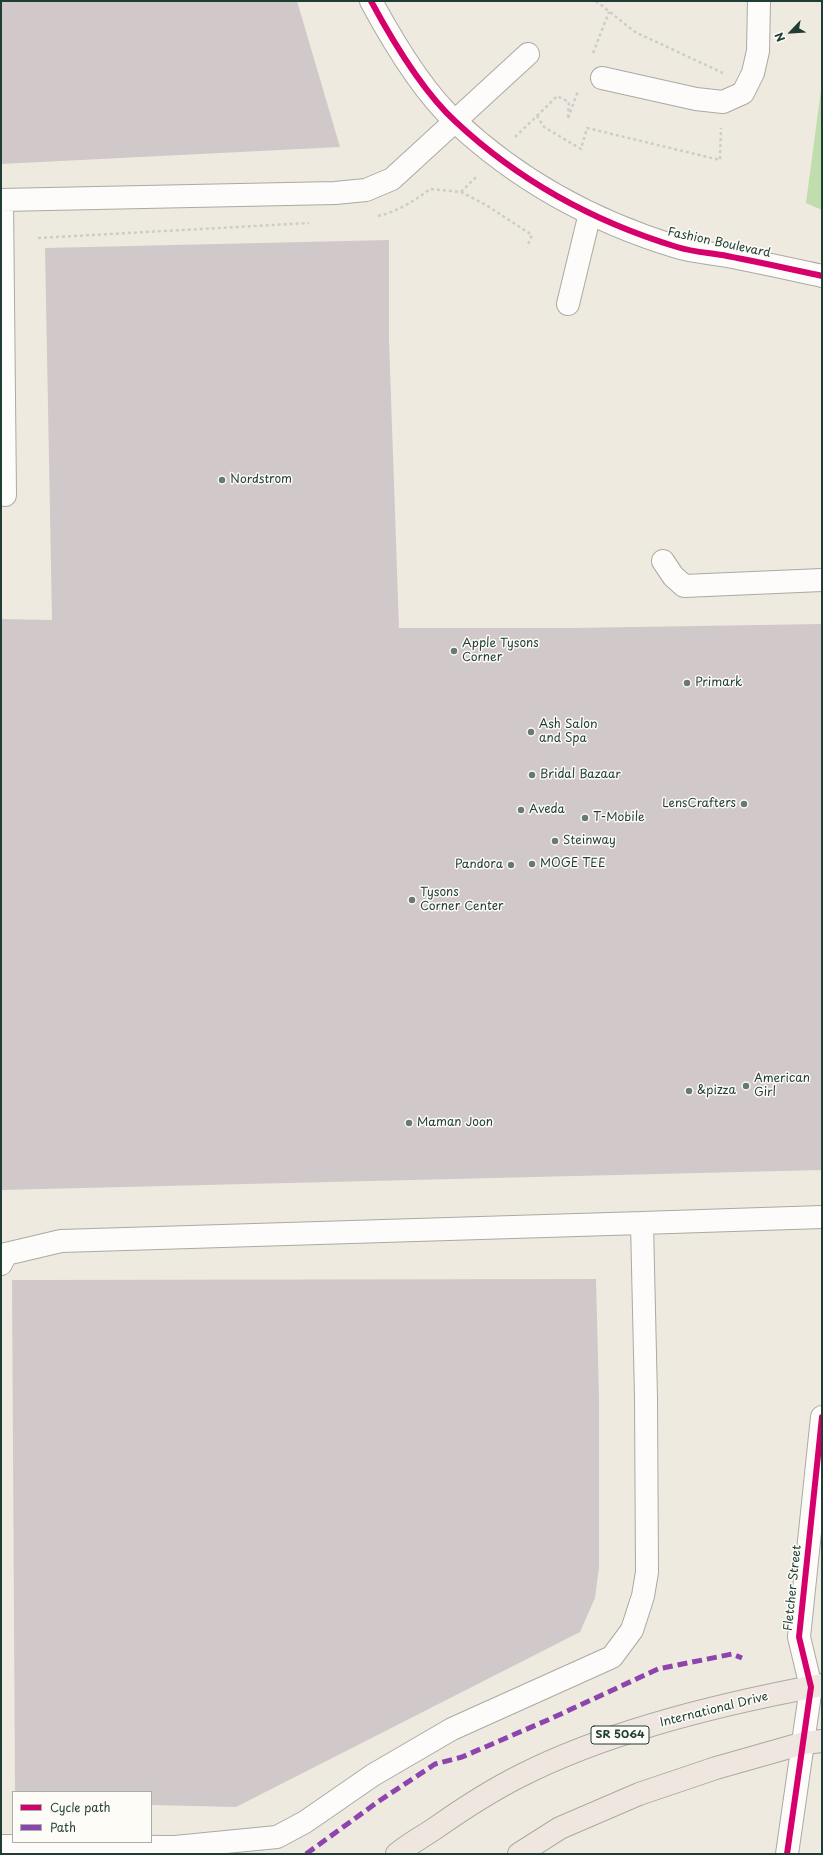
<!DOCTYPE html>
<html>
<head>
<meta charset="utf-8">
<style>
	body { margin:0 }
	#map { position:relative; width:823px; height:1855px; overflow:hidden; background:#efeae0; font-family:"Playpen Sans",sans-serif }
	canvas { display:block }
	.frame { position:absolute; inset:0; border:2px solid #1f3d34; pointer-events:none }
	.legend { position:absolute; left:12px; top:1791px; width:140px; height:52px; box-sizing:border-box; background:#fdfcf7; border:1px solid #a4b0a9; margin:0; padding:5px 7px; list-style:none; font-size:12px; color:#1f3d34 }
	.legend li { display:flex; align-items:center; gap:8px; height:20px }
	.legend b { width:20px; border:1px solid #a4b0a9 }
	.north { position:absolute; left:771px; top:12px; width:40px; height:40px; -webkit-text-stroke:3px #fdfcf7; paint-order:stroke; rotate:245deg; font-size:11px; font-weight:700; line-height:16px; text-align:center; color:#1f3d34 }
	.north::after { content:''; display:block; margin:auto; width:14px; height:18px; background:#1f3d34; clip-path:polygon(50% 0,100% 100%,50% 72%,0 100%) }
</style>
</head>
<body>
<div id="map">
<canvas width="823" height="1855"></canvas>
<div class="frame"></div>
<ul class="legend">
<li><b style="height:5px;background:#d6006c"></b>Cycle path</li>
<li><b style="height:5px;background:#8e44ad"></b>Path</li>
</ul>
<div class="north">N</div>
</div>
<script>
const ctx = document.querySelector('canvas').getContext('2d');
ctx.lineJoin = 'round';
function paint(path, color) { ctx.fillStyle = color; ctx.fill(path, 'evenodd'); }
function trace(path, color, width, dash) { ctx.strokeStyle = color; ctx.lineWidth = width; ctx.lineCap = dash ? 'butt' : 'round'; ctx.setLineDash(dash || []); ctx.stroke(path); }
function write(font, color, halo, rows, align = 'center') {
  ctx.font = font + ' "Playpen Sans",sans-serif'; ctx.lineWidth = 3; ctx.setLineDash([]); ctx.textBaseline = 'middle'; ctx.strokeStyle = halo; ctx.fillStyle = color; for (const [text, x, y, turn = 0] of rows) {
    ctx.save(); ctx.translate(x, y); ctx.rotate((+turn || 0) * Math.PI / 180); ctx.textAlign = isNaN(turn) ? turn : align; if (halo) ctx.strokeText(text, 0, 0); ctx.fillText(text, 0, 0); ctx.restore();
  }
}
paint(new Path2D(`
	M 822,82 L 822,210 L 806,203 Z`), '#c0ddae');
paint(new Path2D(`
	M 1,1 L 297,1 L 340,147 L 1,164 Z
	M 389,240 L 389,340 L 399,628 L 571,628 L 822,624 L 822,1170 L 1,1190 L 1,619 L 52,620 L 45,248 Z
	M 596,1279 L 599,1398 L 599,1567 L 595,1598 L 580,1632 L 236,1807 L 151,1805 L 151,1792 L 15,1792 L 12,1280 Z`), '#d1c8ca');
const minor = new Path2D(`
	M 371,1 C 392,40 423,92 456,122 C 518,180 595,222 677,247 C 693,252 711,253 727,256 C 759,262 790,269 822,276
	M 602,78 L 696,99 L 723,102 L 743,93 L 753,73 L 758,51 L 759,1
	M 1,200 L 335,193 L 366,190 L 392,179 L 528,54
	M 2,200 L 5,495
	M 568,304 L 590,213
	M 663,561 L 673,576 L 684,586 L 822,580
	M 1,1264 L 6,1254 L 61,1241 L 642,1223
	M 1,1846 L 175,1847 L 277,1837 L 305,1822 L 373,1775 L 452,1729 L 612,1657 L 632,1630 L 643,1596 L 647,1572 L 646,1398 L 642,1223 L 822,1217
	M 787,1854 L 811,1687 L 799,1637 L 822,1417`);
const major = new Path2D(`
	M 397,1854 C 409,1844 424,1836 437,1827 C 464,1808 492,1790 522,1775 C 611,1730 724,1703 822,1685
	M 519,1854 L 560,1828 L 639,1794 L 716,1768 L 804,1743 L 822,1741`);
trace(minor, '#a9aaa3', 24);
trace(major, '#a9aaa3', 24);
trace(new Path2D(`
	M 596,1 L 635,32 L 723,73
	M 593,53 L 609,12
	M 537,116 L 557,96 L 569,102 L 568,116
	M 568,118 L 578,91
	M 515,137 L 537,116 L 544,127 L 581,149 L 587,128 L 720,160 L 721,128
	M 461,192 L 478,175
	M 378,216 C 397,212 414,201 430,189 L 461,192 L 486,205 L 532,235 L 527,247
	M 38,238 L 309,223`), '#cbcdca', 2.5, [3, 3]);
trace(minor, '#fdfcfa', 22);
trace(major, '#efe7df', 22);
trace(new Path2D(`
	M 306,1854 L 379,1801 L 435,1764 L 462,1757 L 550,1719 L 658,1669 L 732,1654 L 742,1658`), '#8e44ad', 5, [10, 5]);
trace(new Path2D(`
	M 371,1 C 392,40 423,92 456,122 C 518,180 595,222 677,247 C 693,252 711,253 727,256 C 759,262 790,269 822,276
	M 787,1854 L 811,1687 L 799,1637 L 822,1417`), '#d6006c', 6);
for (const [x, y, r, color] of [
	[222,480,4,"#687a70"],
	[454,651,4,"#687a70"],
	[687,683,4,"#687a70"],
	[531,732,4,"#687a70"],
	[532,775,4,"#687a70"],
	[744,804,4,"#687a70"],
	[521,810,4,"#687a70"],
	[585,818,4,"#687a70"],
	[555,841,4,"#687a70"],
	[532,864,4,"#687a70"],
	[511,865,4,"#687a70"],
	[412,900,4,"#687a70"],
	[746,1086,4,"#687a70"],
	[689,1091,4,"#687a70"],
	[409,1123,4,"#687a70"]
]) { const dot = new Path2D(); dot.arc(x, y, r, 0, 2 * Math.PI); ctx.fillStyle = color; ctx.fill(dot); trace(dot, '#fdfcf7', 1.5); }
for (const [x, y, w] of [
	[620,1735,58]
]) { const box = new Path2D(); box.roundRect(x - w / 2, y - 9, w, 18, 3); ctx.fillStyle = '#fdfcf7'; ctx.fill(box); trace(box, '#1f3d34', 1); }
write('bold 11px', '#1f3d34', null, [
	["SR 5064",620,1735]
]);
write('12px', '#1f3d34', '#fdfcf7', [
	["Fashion Boulevard",719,243,12],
	["Fletcher Street",793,1588,-84],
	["International Drive",714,1710,-14]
]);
write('12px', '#1f3d34', '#fdfcf7', [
	["Nordstrom",230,480],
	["Apple Tysons",462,644],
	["Corner",462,658],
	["Primark",695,683],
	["Ash Salon",539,725],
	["and Spa",539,739],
	["Bridal Bazaar",540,775],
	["LensCrafters",736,804,"right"],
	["Aveda",529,810],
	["T-Mobile",593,818],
	["Steinway",563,841],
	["MOGE TEE",540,864],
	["Pandora",503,865,"right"],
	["Tysons",420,893],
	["Corner Center",420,907],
	["American",754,1079],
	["Girl",754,1093],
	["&pizza",697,1091],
	["Maman Joon",417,1123]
], 'left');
</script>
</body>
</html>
